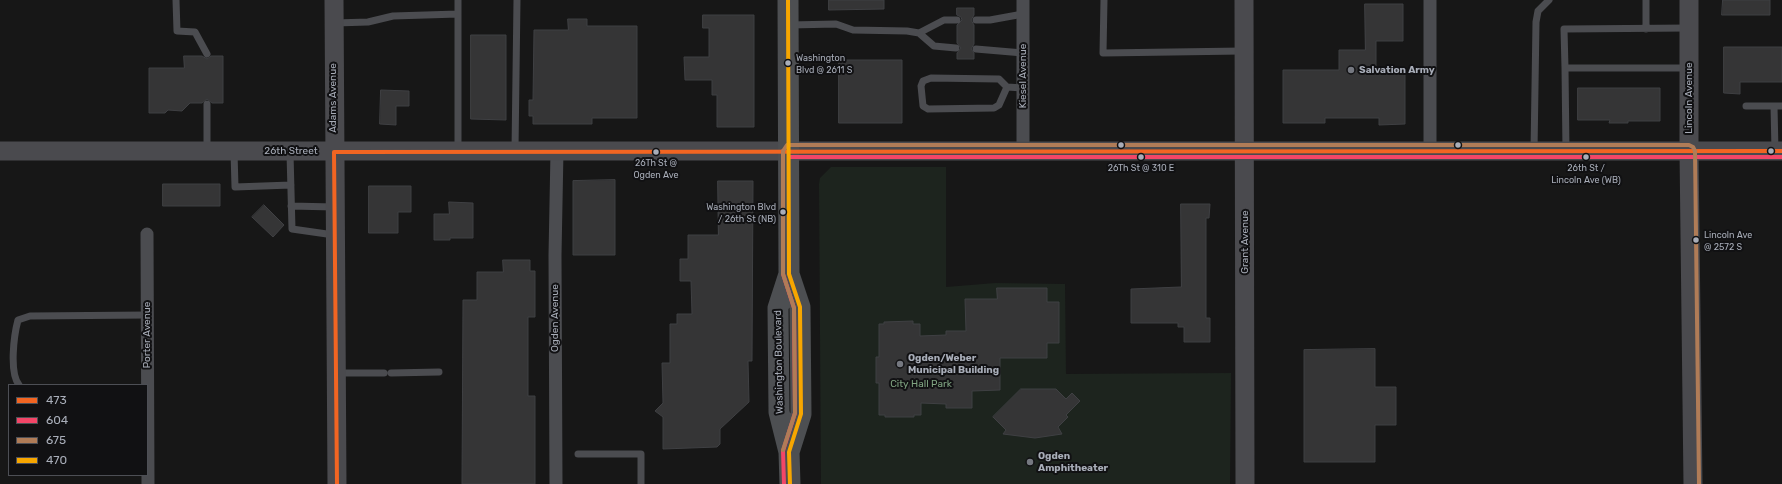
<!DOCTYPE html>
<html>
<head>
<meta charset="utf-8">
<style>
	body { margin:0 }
	#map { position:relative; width:1782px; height:484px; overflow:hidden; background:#171717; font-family:Rubik,sans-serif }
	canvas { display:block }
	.legend { position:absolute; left:8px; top:384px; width:140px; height:92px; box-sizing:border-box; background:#111113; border:1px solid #4d4f55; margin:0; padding:5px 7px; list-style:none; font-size:12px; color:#a8adb8 }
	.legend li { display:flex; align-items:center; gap:8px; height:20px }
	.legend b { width:20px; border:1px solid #4d4f55 }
</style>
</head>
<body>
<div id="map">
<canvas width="1782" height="484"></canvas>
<ul class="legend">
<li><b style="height:5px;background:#f26522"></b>473</li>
<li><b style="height:5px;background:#f34667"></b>604</li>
<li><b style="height:5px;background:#b07c57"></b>675</li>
<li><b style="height:5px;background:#f7a600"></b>470</li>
</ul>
</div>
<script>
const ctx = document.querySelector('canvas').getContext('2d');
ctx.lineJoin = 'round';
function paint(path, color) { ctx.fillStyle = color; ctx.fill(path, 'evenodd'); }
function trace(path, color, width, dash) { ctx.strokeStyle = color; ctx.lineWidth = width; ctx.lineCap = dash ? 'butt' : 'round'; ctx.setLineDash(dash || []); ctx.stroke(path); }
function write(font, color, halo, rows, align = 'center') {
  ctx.font = font + ' Rubik,sans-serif'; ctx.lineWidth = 4; ctx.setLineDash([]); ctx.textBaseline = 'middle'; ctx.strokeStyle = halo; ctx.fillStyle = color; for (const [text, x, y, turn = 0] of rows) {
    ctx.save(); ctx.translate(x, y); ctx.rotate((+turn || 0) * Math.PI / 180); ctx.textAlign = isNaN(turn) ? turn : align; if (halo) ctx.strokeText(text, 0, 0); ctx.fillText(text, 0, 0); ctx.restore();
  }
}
paint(new Path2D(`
	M 831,167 L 946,167 L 946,287 L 995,283 L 1065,284 L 1066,374 L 1231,373 L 1230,484 L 821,484 L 819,184 L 820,178 Z`), '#1d241e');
const building = new Path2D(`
	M 829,0 L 884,0 L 884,9 L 829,10 Z
	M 1723,0 L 1770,0 L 1770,15 L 1722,15 Z
	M 1365,4 L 1403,4 L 1403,41 L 1376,41 L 1376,70 L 1405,70 L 1405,124 L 1379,125 L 1379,118 L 1325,118 L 1325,123 L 1283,123 L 1283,70 L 1339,70 L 1339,50 L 1365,50 Z
	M 957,8 L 974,8 L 974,15 L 971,20 L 974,25 L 974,44 L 971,49 L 974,53 L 974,59 L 957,59 L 957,53 L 961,48 L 957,43 L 957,25 L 962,20 L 961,17 L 957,15 Z
	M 703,15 L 754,15 L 754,127 L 717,127 L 717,95 L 712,95 L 712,80 L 685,80 L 684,57 L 709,57 L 709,28 L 703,28 Z
	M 568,19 L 587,19 L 587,26 L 637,26 L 637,118 L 592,118 L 592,124 L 533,124 L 533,116 L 529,116 L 529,100 L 533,100 L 534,30 L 568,30 Z
	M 471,35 L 506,35 L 506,120 L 471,119 Z
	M 1724,47 L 1782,47 L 1782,82 L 1740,82 L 1740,94 L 1724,93 Z
	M 184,56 L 202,56 L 207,59 L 211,56 L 223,56 L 223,103 L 212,103 L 207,99 L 202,103 L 190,103 L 182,111 L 168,110 L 165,113 L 149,113 L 149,68 L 184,68 Z
	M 839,60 L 902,60 L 902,123 L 839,123 Z
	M 1578,88 L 1660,88 L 1660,121 L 1628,121 L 1628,123 L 1609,123 L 1610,120 L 1578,120 Z
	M 381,90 L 409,91 L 409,106 L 396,106 L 396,125 L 380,124 Z
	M 615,180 L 615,255 L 573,255 L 573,181 Z
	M 718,181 L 753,181 L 752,361 L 748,361 L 749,402 L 720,429 L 720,444 L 717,447 L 663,449 L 663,417 L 655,411 L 663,403 L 662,363 L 670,363 L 670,324 L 677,324 L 677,314 L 692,314 L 691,281 L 680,281 L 680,259 L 688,259 L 688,235 L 718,235 Z
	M 163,184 L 220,184 L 220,206 L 163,206 Z
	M 369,186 L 411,186 L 411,212 L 398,212 L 398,233 L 369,233 Z
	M 449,202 L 473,203 L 473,238 L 450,238 L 450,240 L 434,240 L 434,214 L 449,214 Z
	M 1181,204 L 1210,204 L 1209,218 L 1206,218 L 1206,318 L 1210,318 L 1210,342 L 1184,342 L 1184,327 L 1178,327 L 1178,323 L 1131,323 L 1131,289 L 1181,287 Z
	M 264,205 L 284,225 L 273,237 L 252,217 Z
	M 503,260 L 530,260 L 530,271 L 535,271 L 535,317 L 528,317 L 528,396 L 535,396 L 535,484 L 462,484 L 463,300 L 477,300 L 477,272 L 503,272 Z
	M 997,288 L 1047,288 L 1047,302 L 1059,302 L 1059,343 L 1047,343 L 1047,358 L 1000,358 L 1000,390 L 972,391 L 972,408 L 946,408 L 946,404 L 921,403 L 921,415 L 914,415 L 914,417 L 885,417 L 885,415 L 879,415 L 879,383 L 876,383 L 876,357 L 879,357 L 879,324 L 884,324 L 884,322 L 913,321 L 913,324 L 920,324 L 920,336 L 946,335 L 946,331 L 966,331 L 965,299 L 997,299 Z
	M 1375,349 L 1375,387 L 1396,387 L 1396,425 L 1375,425 L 1375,462 L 1304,462 L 1304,350 Z
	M 1021,389 L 1056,389 L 1066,399 L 1072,393 L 1080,401 L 1066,415 L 1068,417 L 1058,427 L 1062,434 L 1035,438 L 1003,434 L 1006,430 L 993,417 Z`);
paint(building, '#353536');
trace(building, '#3f4043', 1);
trace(new Path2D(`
	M 176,0 L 177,31 L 195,32 L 207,54
	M 458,0 L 458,150
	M 1104,0 L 1103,53 L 1242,51
	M 976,20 L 990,20 L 1023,14
	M 335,23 L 368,22 L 393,16 L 458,14
	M 790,25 L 836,24 L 853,30 L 907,31 L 919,33 L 934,46 L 956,48
	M 1646,29 L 1646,0
	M 919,33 L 944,20 L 957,20
	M 976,49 L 1023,53
	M 1565,68 L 1564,29 L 1689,28
	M 1007,87 L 999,105 L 994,108 L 928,109 L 923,106 L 921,86 L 923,81 L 931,78 L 999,79 L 1007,87 L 1023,88
	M 207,104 L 207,149
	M 1746,106 L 1774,106
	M 515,150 L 517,0
	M 1534,151 L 1536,22 L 1538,11 L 1549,0
	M 1566,151 L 1565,68 L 1689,68
	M 1775,151 L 1774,106 L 1782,106
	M 234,152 L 235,187 L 291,185
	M 290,153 L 292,229 L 334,235
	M 291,206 L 334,207
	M 338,373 L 384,373
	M 391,373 L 439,372
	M 19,385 C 9,372 14,335 18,320 L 30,316 L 147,315
	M 578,454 L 641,454 L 641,484`), '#4b4c50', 7);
trace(new Path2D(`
	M 1023,151 L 1023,0
	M 1430,152 L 1430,0
	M 147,234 L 148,484
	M 556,484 L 555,255 L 557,151`), '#4b4c50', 13);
trace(new Path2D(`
	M 334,0 L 337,484
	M 1244,0 L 1245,484
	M 1689,0 L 1689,151 L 1693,484
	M 0,151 L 1782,151`), '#4a4a4e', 19);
trace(new Path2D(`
	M 788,0 L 789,274 L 800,307 L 801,414 L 789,452
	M 789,274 L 778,308 L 779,412 L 789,452 L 790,484`), '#4d4f52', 21);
trace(new Path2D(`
	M 334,152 L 1782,151
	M 334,152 L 337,484`), '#f26522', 4);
trace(new Path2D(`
	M 783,151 L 783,274 L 794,308 L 795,413 L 783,451 L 784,484
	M 789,157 L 1782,157`), '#f34667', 4);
trace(new Path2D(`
	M 783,450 L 795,413 L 794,308 L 783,274 L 783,151 L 787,145 L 1689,145 L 1693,147 L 1695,151 L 1699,484`), '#b07c57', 4);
trace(new Path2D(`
	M 788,0 L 789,274 L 800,307 L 801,414 L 789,452 L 790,484`), '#f7a600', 4);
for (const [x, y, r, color] of [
	[788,63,3.5,"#a8adb8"],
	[1351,70,4,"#757880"],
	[1121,145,3.5,"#a8adb8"],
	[1458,145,3.5,"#a8adb8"],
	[1771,151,3.5,"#a8adb8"],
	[656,152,3.5,"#a8adb8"],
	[1141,157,3.5,"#a8adb8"],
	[1586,157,3.5,"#a8adb8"],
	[783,212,3.5,"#a8adb8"],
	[1696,240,3.5,"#a8adb8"],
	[900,364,4,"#757880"],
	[1030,462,4,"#757880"]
]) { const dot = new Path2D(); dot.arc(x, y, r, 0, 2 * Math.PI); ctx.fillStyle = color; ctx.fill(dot); trace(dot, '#111113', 1.5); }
write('9px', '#a8adb8', '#111113', [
	["Washington",796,58,"left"],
	["Blvd @ 2611 S",796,70,"left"],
	["26Th St @",656,163],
	["Ogden Ave",656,175],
	["26Th St @ 310 E",1141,168],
	["26th St /",1586,168],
	["Lincoln Ave (WB)",1586,180],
	["Washington Blvd",776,207,"right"],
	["/ 26th St (NB)",776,219,"right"],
	["Lincoln Ave",1704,235,"left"],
	["@ 2572 S",1704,247,"left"]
]);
write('bold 10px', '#a8adb8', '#111113', [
	["Salvation Army",1359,70],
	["Ogden/Weber",908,358],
	["Municipal Building",908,370],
	["Ogden",1038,456],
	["Amphitheater",1038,468]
], 'left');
write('10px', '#a8adb8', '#111113', [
	["Kiesel Avenue",1023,76,-90],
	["Adams Avenue",333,98,-90],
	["Lincoln Avenue",1689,98,-90],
	["26th Street",291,151],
	["Grant Avenue",1245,242,-90],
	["Ogden Avenue",555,318,-90],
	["Porter Avenue",147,335,-90],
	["Washington Boulevard",779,362,-91]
]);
write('10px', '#7fa381', '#111113', [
	["City Hall Park",921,384]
]);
</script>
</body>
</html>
